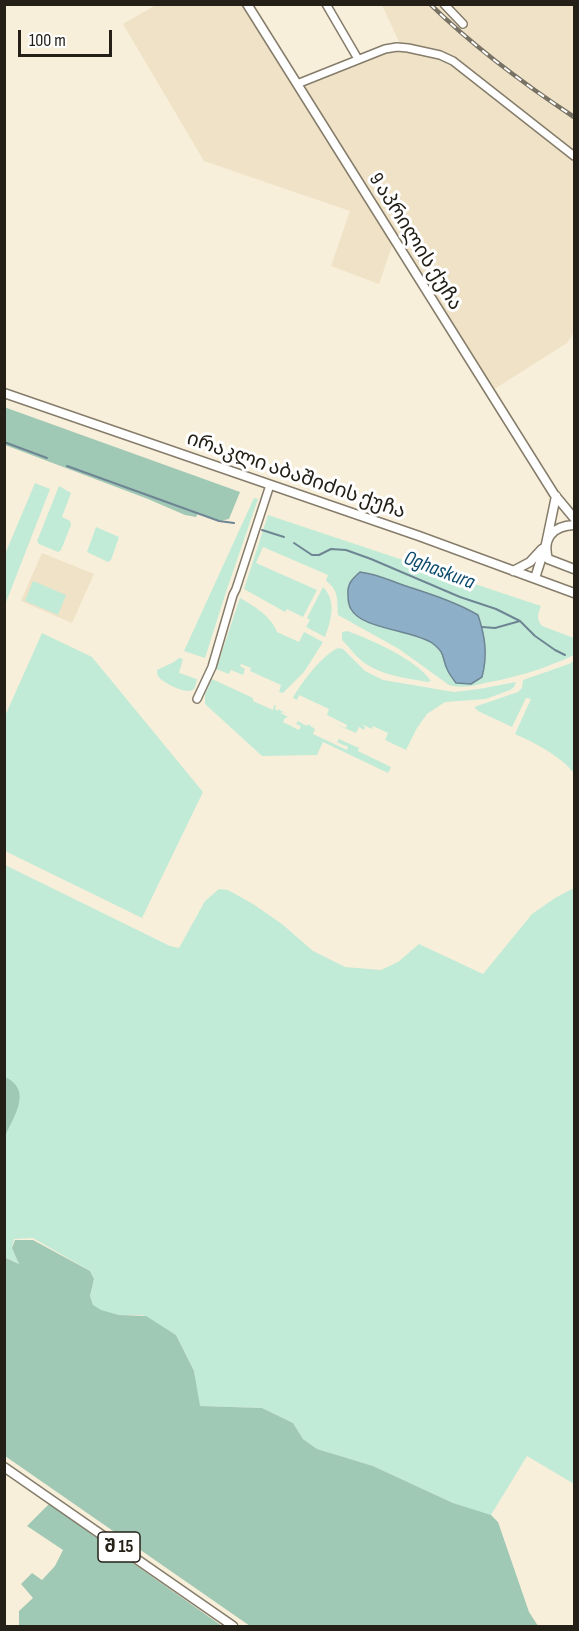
<!DOCTYPE html>
<html>
<head>
<meta charset="utf-8">
<style>
	body { margin:0 }
	#map { position:relative; width:579px; height:1631px; overflow:hidden; background:#f8efda; font-family:"Sofia Sans Condensed",sans-serif }
	canvas { display:block }
	.frame { position:absolute; inset:0; border:6px solid #242018; pointer-events:none }
	.scale { position:absolute; left:18px; top:30px; width:94px; height:27px; box-sizing:border-box; border:3px solid #242018; border-top:0; padding-left:8px; font-size:18px; line-height:21px; white-space:nowrap; color:#242018; -webkit-text-stroke:4px #fff; paint-order:stroke }
</style>
</head>
<body>
<div id="map">
<canvas width="579" height="1631"></canvas>
<div class="frame"></div>
<div class="scale">100 m</div>
</div>
<script>
const ctx = document.querySelector('canvas').getContext('2d');
ctx.lineJoin = 'round';
function paint(path, color) { ctx.fillStyle = color; ctx.fill(path, 'evenodd'); }
function trace(path, color, width, dash) { ctx.strokeStyle = color; ctx.lineWidth = width; ctx.lineCap = dash ? 'butt' : 'round'; ctx.setLineDash(dash || []); ctx.stroke(path); }
function write(font, color, halo, rows, align = 'center') {
  ctx.font = font + ' "Sofia Sans Condensed","Noto Sans Georgian",sans-serif'; ctx.lineWidth = 6; ctx.setLineDash([]); ctx.textBaseline = 'middle'; ctx.strokeStyle = halo; ctx.fillStyle = color; for (const [text, x, y, turn = 0] of rows) {
    ctx.save(); ctx.translate(x, y); ctx.rotate((+turn || 0) * Math.PI / 180); ctx.textAlign = isNaN(turn) ? turn : align; if (halo) ctx.strokeText(text, 0, 0); ctx.fillText(text, 0, 0); ctx.restore();
  }
}
paint(new Path2D(`
	M 156,5 L 247,5 L 297,84 L 401,46 L 382,5 L 574,5 L 574,332 L 567,343 L 488,393 L 394,240 L 379,284 L 331,266 L 350,211 L 204,161 L 123,24 Z
	M 42,553 L 94,574 L 72,623 L 21,601 Z`), '#efe2c6');
paint(new Path2D(`
	M 35,483 L 50,489 L 5,605 L 5,554 Z
	M 59,486 L 71,493 L 62,517 L 70,521 L 71,525 L 61,550 L 58,552 L 39,544 L 37,541 Z
	M 254,498 L 258,499 L 226,592 L 205,658 L 184,651 Z
	M 268,515 L 541,606 C 538,614 536,618 542,626 L 574,638 L 574,655 C 546,668 521,676 490,682 C 476,685 463,689 449,685 L 399,649 L 338,615 C 337,600 339,590 326,581 L 328,575 L 263,547 L 256,563 L 317,590 L 303,617 L 287,609 L 285,612 L 244,589 Z
	M 96,527 L 119,537 L 111,560 L 108,562 L 87,552 Z
	M 33,581 L 66,595 L 58,615 L 25,601 Z
	M 323,587 C 337,601 331,621 325,637 L 306,627 L 310,620 L 307,618 Z
	M 240,598 C 254,606 271,616 277,632 L 299,642 L 304,632 L 323,642 L 304,672 L 283,693 L 279,692 L 281,685 L 250,671 L 251,668 L 241,664 L 240,666 L 245,669 L 243,675 L 231,670 L 229,674 L 216,669 Z
	M 347,631 C 372,640 416,659 431,681 L 427,682 C 407,678 384,676 366,664 C 357,658 350,648 342,640 L 342,632 Z
	M 42,633 L 92,657 L 203,792 L 142,918 L 5,851 L 5,716 Z
	M 338,648 L 343,649 L 365,671 L 383,680 L 454,692 L 479,689 L 516,682 L 514,687 L 510,690 L 486,699 L 445,702 L 427,714 L 417,728 L 406,750 L 385,740 L 388,733 L 373,726 L 372,729 L 361,724 L 365,727 L 364,730 L 359,727 L 356,733 L 335,724 L 346,728 L 347,725 L 327,715 L 329,709 L 299,695 L 297,700 L 293,698 C 301,683 322,655 338,648 Z
	M 179,658 L 183,659 L 179,673 L 197,679 C 196,682 196,686 194,689 C 188,696 161,682 158,676 C 157,674 157,672 157,670 L 174,662 Z
	M 574,661 L 574,773 C 559,755 537,744 515,734 L 531,699 L 526,698 L 512,727 L 478,711 L 474,707 L 518,692 L 522,688 L 523,680 L 569,664 Z
	M 212,679 L 253,698 L 253,701 L 273,710 L 274,705 L 276,706 L 275,709 L 277,711 L 278,709 L 287,714 L 282,712 L 281,713 L 288,717 L 285,718 L 283,722 L 299,730 L 301,726 L 296,724 L 298,721 L 307,726 L 308,724 L 315,729 L 313,734 L 347,750 L 348,747 L 337,742 L 339,739 L 359,748 L 358,751 L 391,767 L 388,773 L 323,742 L 317,755 L 262,756 L 205,704 L 205,694 Z
	M 5,865 L 170,946 L 179,948 L 205,901 L 219,889 L 228,890 L 253,904 L 282,924 L 313,951 L 345,967 L 381,970 L 398,962 L 419,944 L 483,974 L 532,914 L 555,898 L 574,888 L 574,1484 L 527,1456 L 491,1515 L 489,1515 L 453,1503 L 373,1466 L 317,1449 L 303,1439 L 293,1423 L 262,1408 L 199,1406 L 194,1371 L 176,1335 L 143,1315 L 119,1315 L 99,1310 L 93,1305 L 90,1296 L 94,1279 L 90,1271 L 33,1238 L 14,1239 L 12,1248 L 19,1264 L 5,1257 L 4,1136 L 17,1109 L 9,1079 L 5,1077 Z`), '#c1ebd7');
paint(new Path2D(`
	M 4,407 L 240,492 L 229,519 L 219,521 L 198,513 L 196,517 L 185,515 L 148,499 L 5,445 Z
	M 5,1077 C 33,1090 14,1116 5,1136 Z
	M 15,1240 L 33,1240 L 90,1271 L 94,1279 L 90,1296 L 93,1305 L 101,1310 L 119,1315 L 146,1316 L 176,1335 L 194,1371 L 200,1406 L 262,1408 L 293,1423 L 303,1439 L 317,1449 L 373,1466 L 453,1503 L 491,1515 L 498,1522 L 529,1612 L 538,1626 L 250,1626 L 5,1456 L 4,1257 L 19,1264 L 12,1248 Z
	M 49,1504 L 222,1626 L 19,1626 L 19,1611 L 33,1598 L 21,1584 L 32,1573 L 42,1580 L 55,1566 L 63,1550 L 27,1526 Z`), '#9fc8b5');
const water = new Path2D(`
	M 360,572 C 377,574 391,581 406,586 C 430,594 456,602 478,615 C 485,636 488,655 482,677 L 471,684 L 456,683 C 453,679 450,675 448,671 C 441,658 447,654 432,643 C 413,630 361,629 351,609 C 349,606 348,599 348,595 C 347,584 352,579 360,572 Z`);
paint(water, '#8db0c8');
trace(water, '#6e8593', 1.5);
trace(new Path2D(`
	M 4,442 L 47,458
	M 67,466 L 219,521 L 234,523
	M 262,530 L 284,537
	M 294,543 L 312,555 L 319,555 L 331,549 L 346,550 L 371,559 L 460,597 L 496,609 L 520,621 L 535,636 L 555,650 L 565,655
	M 482,627 L 495,628 L 520,621`), '#6e8593', 2);
const minor = new Path2D(`
	M 326,4 L 358,59
	M 444,4 L 463,24
	M 297,84 L 385,49 L 397,47 L 408,48 L 440,55 L 453,61 L 574,156
	M 197,699 L 212,667 L 233,595 L 236,589 L 270,485`);
const major = new Path2D(`
	M 247,4 L 554,494 L 574,518
	M 4,393 L 419,536 L 574,593
	M 574,525 C 553,526 542,538 548,559 L 574,569
	M 513,571 L 530,562 L 542,549
	M 535,578 L 546,544 L 556,496
	M 4,1467 L 233,1626`);
trace(minor, '#857c6a', 10);
trace(major, '#857c6a', 11);
trace(minor, '#fff', 7);
trace(major, '#fff', 8);
const rail = new Path2D(`
	M 430,4 C 474,47 524,84 574,117`);
trace(rail, '#787265', 4.5);
trace(rail, '#fff', 2, [7]);
for (const [x, y, w] of [
	[119,1547,42]
]) { const box = new Path2D(); box.roundRect(x - w / 2, y - 15, w, 30, 4.5); ctx.fillStyle = '#fff'; ctx.fill(box); trace(box, '#242018', 1.5); }
write('bold 18px', '#242018', null, [
	["შ 15",119,1547]
]);
write('20px', '#242018', '#fff', [
	["9 აპრილის ქუჩა",415,242,58],
	["ირაკლი აბაშიძის ქუჩა",296,476,19]
]);
write('italic 21px', '#0c4b6c', '#fff', [
	["Oghaskura",439,571,21]
]);
</script>
</body>
</html>
